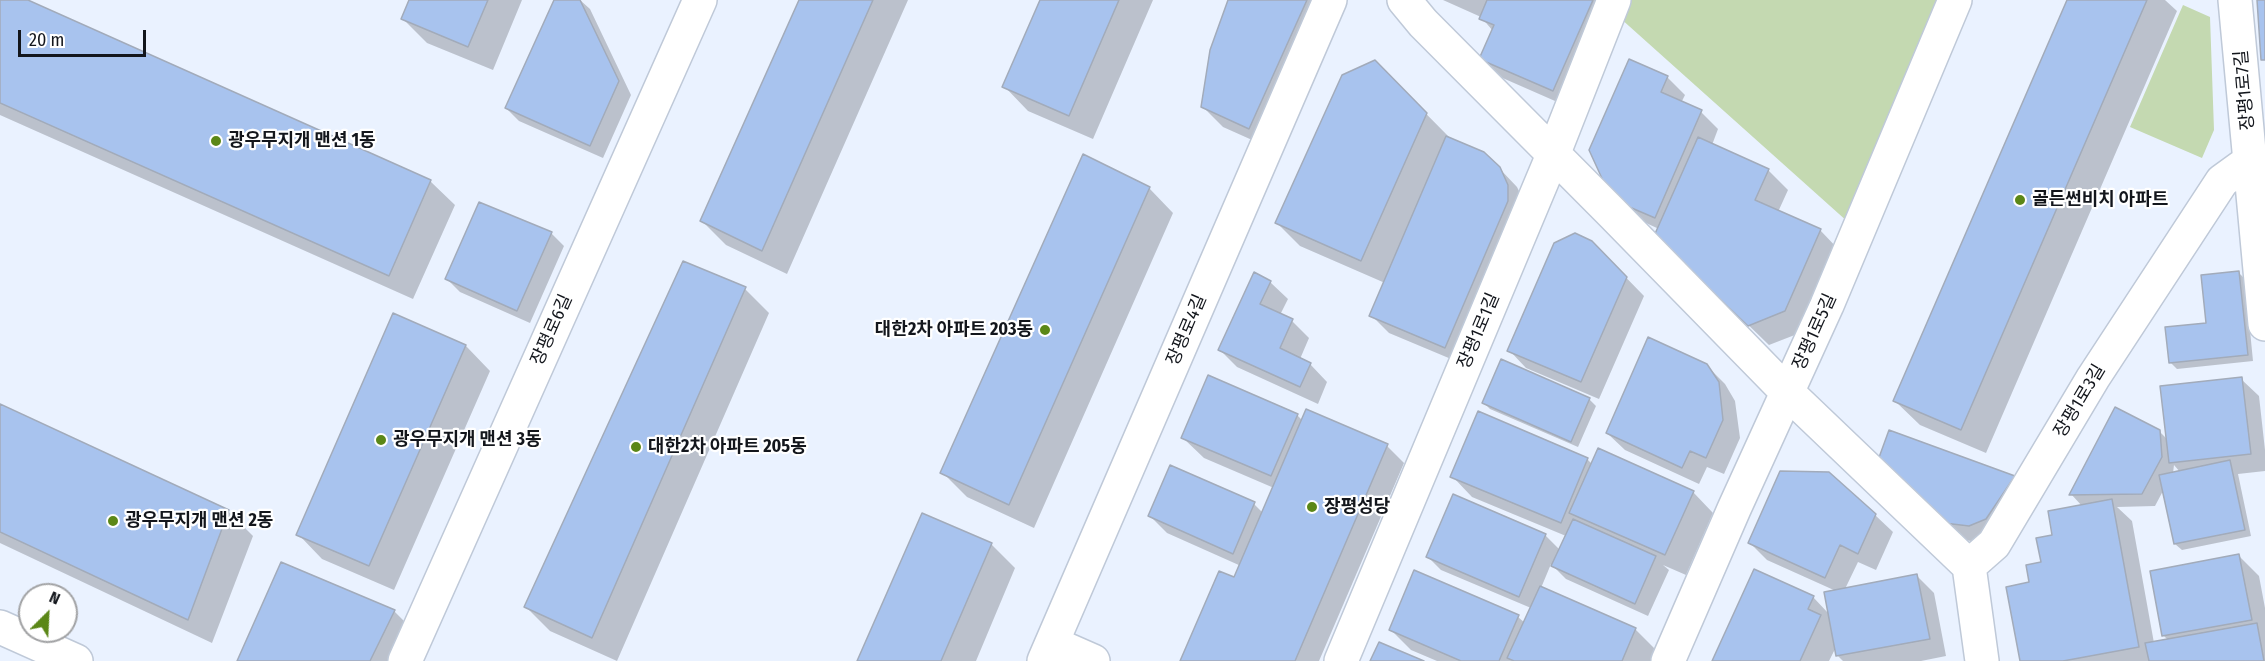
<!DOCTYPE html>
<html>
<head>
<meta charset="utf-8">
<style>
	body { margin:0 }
	#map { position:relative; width:2265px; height:661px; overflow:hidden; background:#eaf2ff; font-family:"Fira Sans Condensed",sans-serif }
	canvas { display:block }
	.north { position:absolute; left:18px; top:583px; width:60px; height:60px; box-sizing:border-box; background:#fff; border:2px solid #a1a2a4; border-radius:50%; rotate:24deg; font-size:16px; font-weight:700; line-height:24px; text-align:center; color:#13161c }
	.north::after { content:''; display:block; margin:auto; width:21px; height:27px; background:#5b8717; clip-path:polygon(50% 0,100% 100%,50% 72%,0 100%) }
	.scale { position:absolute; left:18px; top:30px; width:128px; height:27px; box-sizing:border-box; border:3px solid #13161c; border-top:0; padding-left:8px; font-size:18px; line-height:21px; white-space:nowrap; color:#13161c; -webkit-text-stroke:4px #fff; paint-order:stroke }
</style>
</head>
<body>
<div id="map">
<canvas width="2265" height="661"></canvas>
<div class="north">N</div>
<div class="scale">20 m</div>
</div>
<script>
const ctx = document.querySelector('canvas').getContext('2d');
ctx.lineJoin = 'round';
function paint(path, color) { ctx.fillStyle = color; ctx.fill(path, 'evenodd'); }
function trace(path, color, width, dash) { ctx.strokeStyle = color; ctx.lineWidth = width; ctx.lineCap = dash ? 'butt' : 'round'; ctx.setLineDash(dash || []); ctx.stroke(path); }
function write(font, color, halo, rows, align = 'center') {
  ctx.font = font + ' "Fira Sans Condensed","Noto Sans KR",sans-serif'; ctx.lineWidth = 4.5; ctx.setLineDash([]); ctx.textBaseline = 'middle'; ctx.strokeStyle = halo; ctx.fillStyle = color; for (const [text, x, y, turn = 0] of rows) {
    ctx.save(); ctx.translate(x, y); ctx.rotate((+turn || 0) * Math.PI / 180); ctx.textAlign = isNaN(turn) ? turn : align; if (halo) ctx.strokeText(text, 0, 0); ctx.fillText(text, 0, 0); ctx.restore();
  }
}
paint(new Path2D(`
	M 1614,0 L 1955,0 L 1858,231 L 1610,9 Z
	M 2183,5 L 2210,17 L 2214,130 L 2202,158 L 2130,127 Z`), '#c4d9b1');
paint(new Path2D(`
	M 0,0 L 24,0 L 430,181 L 455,205 L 413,299 L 0,115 Z
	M 411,0 L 522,0 L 493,70 L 427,43 L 403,19 Z
	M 556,0 L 580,0 L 590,9 L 631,95 L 603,158 L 519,121 L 506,108 Z
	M 801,0 L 908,0 L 787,274 L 726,245 L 702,221 Z
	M 1042,0 L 1153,0 L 1093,139 L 1028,111 L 1004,86 Z
	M 1229,0 L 1336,0 L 1270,148 L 1223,127 L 1203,107 Z
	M 1443,0 L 1618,0 L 1571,108 L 1498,76 L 1481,59 L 1493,31 L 1481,17 Z
	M 2069,0 L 2165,0 L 2177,11 L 1986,453 L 1920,425 L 1895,401 Z
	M 1375,62 L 1449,137 L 1499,168 L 1517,187 L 1525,203 L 1463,364 L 1389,333 L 1371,315 L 1385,283 L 1300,246 L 1277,223 Z
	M 1667,77 L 1685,95 L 1681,103 L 1701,112 L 1718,129 L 1712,145 L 1768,170 L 1788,190 L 1778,212 L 1820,230 L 1840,251 L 1805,331 L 1769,345 L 1677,256 L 1659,229 L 1646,223 L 1606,184 Z
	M 1149,188 L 1173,213 L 1034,528 L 967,497 L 942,472 Z
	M 551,233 L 564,246 L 530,323 L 460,292 L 447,279 Z
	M 1606,257 L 1644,296 L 1599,399 L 1526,368 L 1509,350 Z
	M 2238,272 L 2245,279 L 2253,361 L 2177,369 L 2170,362 L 2207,325 Z
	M 1270,282 L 1288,299 L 1280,315 L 1292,321 L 1309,338 L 1300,359 L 1310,364 L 1327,382 L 1318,404 L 1237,367 L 1220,350 Z
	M 745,289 L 769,313 L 617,661 L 550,631 L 526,607 Z
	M 394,315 L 466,346 L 490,371 L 394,590 L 322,559 L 298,534 Z
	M 1707,366 L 1725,384 L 1735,401 L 1740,438 L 1724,474 L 1707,467 L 1699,484 L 1625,450 L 1607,433 Z
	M 2241,379 L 2259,396 L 2265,450 L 2265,471 L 2238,474 L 2251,536 L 2182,550 L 2175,544 L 2164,489 L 2155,506 L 2117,507 L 2132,521 L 2154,643 L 2168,640 L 2164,636 L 2239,556 L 2259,576 L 2265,608 L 2265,661 L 2022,661 L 2030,583 L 2043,563 L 2054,536 L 2082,506 L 2071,494 L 2159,431 L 2168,440 ZM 2174,465 L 2180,472 L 2173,473 Z
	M 1589,399 L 1596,406 L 1578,447 L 1490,409 L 1484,403 Z
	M 0,405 L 229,512 L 253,536 L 212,643 L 0,543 Z
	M 1297,415 L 1303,421 L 1387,446 L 1404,463 L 1319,661 L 1182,661 L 1235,578 L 1241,566 L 1167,533 L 1149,515 L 1254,504 L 1263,513 L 1274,488 L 1204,458 L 1183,438 Z
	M 1587,459 L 1592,464 L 1693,492 L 1713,513 L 1686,575 L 1663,565 L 1669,570 L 1648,616 L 1566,579 L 1551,564 L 1541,588 L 1636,630 L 1656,650 L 1651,661 L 1437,661 L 1411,650 L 1390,629 L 1518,617 L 1525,623 L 1531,608 L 1441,570 L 1428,557 L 1545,535 L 1560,550 L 1566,536 L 1472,497 L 1452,476 Z
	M 2014,477 L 2031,494 L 1988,543 L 1963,540 L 1896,480 Z
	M 1875,515 L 1893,532 L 1876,570 L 1858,562 L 1845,589 L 1917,576 L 1934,593 L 1946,656 L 1921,661 L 1843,661 L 1838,656 L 1836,647 L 1829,661 L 1713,661 L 1813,597 L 1829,614 L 1836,591 L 1767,560 L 1749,542 Z
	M 991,544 L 1015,568 L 976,661 L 859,661 Z
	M 394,611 L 407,624 L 389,661 L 238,661 Z`), '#0003');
const building = new Path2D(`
	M 0,0 L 28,0 L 431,180 L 389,276 L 0,103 Z
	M 409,0 L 488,0 L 468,47 L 401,19 Z
	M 554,0 L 580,0 L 619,81 L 590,146 L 505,108 Z
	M 799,0 L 873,0 L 762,251 L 700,221 Z
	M 1040,0 L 1119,0 L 1069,116 L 1002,87 Z
	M 1228,0 L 1307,0 L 1249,129 L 1201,107 L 1210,50 Z
	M 1487,0 L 1593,0 L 1553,91 L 1479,59 L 1494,25 L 1479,19 Z
	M 2067,0 L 2147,0 L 1961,430 L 1893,401 Z
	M 2257,0 L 2265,0 L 2265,60 L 2261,60 Z
	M 1629,59 L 1668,76 L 1661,92 L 1702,110 L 1655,218 L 1627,206 L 1605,185 L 1589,150 Z
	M 1375,60 L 1427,113 L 1361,261 L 1275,223 L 1342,75 Z
	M 1446,136 L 1484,152 L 1500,167 L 1508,185 L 1508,201 L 1445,348 L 1369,316 Z
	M 1698,137 L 1769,169 L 1755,200 L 1821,229 L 1785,311 L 1748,326 L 1654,236 Z
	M 1083,154 L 1150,187 L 1009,505 L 940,473 Z
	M 479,202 L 552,232 L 517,311 L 445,279 Z
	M 1575,233 L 1592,241 L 1627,277 L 1581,382 L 1507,351 L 1554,243 Z
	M 683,261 L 746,287 L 592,638 L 524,607 Z
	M 2239,271 L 2248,355 L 2169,363 L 2165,327 L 2206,323 L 2201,275 Z
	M 1254,272 L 1271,281 L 1260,304 L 1293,319 L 1280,348 L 1311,363 L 1300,387 L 1218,350 Z
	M 393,313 L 466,345 L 369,566 L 296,535 Z
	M 1648,337 L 1707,364 L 1719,382 L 1723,420 L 1706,458 L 1690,451 L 1682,468 L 1606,433 Z
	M 1501,359 L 1590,398 L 1571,442 L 1482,403 Z
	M 1208,375 L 1298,414 L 1271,476 L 1181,438 Z
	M 2242,377 L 2251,454 L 2169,463 L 2160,386 Z
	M 0,404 L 229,510 L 188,620 L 0,532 Z
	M 2115,407 L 2160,430 L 2162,457 L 2142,494 L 2069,495 Z
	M 1306,409 L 1388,444 L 1295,661 L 1180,661 L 1219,571 L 1234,577 Z
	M 1478,411 L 1588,458 L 1561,523 L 1450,477 Z
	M 1889,430 L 2015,476 L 1986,519 L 1969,526 L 1944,523 L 1877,463 Z
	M 1598,448 L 1694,491 L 1665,555 L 1569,513 Z
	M 2230,460 L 2245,530 L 2174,544 L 2159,475 Z
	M 1170,465 L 1255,502 L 1233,554 L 1148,516 Z
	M 1780,471 L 1829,472 L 1876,514 L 1858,554 L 1840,545 L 1825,578 L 1748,543 Z
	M 1453,494 L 1546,534 L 1519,597 L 1426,557 Z
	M 2112,499 L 2139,647 L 2063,661 L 2020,661 L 2006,587 L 2029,582 L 2026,565 L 2041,562 L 2036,538 L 2052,535 L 2048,511 Z
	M 922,513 L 992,543 L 941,661 L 857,661 Z
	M 1573,519 L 1656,556 L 1635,604 L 1551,566 Z
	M 2239,554 L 2252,620 L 2162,636 L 2150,571 Z
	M 281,562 L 395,610 L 370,661 L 237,661 Z
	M 1754,569 L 1814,596 L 1808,609 L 1821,615 L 1800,661 L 1712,661 Z
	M 1414,570 L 1519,615 L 1499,661 L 1461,661 L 1389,630 Z
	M 1917,574 L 1930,639 L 1836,656 L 1824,592 Z
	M 1540,586 L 1636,628 L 1622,661 L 1514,661 L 1507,658 Z
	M 2257,623 L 2264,661 L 2149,661 L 2145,643 Z
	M 1379,642 L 1424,661 L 1370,661 Z`);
paint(building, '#a8c3ee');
trace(building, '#a2abba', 1.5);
const minor = new Path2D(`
	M 1404,0 L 1423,23 L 1612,213 L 1787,392 L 1969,566
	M 2235,0 L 2265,324
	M 1052,643 L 1093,661
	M 405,661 L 700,0
	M 1044,661 L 1330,0
	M 1341,661 L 1553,155 L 1614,0
	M 1668,661 L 1734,509 L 1827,305 L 1955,0
	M 1982,661 L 1969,566 L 1994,544 L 2093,378 L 2222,181 L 2251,160`);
const tertiary = new Path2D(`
	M 0,627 L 76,661`);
trace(minor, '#bfc9d8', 36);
trace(tertiary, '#bfc9d8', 36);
trace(minor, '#fff', 33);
trace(tertiary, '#fff', 33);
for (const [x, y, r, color] of [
	[216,141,6,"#5b8717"],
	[2020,200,6,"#5b8717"],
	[1045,330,6,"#5b8717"],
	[381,440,6,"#5b8717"],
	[636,447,6,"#5b8717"],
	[1312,507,6,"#5b8717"],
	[113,521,6,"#5b8717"]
]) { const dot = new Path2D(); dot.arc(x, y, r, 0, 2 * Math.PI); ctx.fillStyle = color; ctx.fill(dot); trace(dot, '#fff', 2); }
write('18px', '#13161c', '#fff', [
	["장평1로7길",2245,90,-95],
	["장평로6길",552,330,-66],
	["장평로4길",1187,330,-67],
	["장평1로1길",1479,331,-67],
	["장평1로5길",1815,332,-66],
	["장평1로3길",2080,401,-59]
]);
write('bold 18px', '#13161c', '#fff', [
	["광우무지개 맨션 1동",228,141],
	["골든썬비치 아파트",2032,200],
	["대한2차 아파트 203동",1033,330,"right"],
	["광우무지개 맨션 3동",393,440],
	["대한2차 아파트 205동",648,447],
	["장평성당",1324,507],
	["광우무지개 맨션 2동",125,521]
], 'left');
</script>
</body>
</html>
